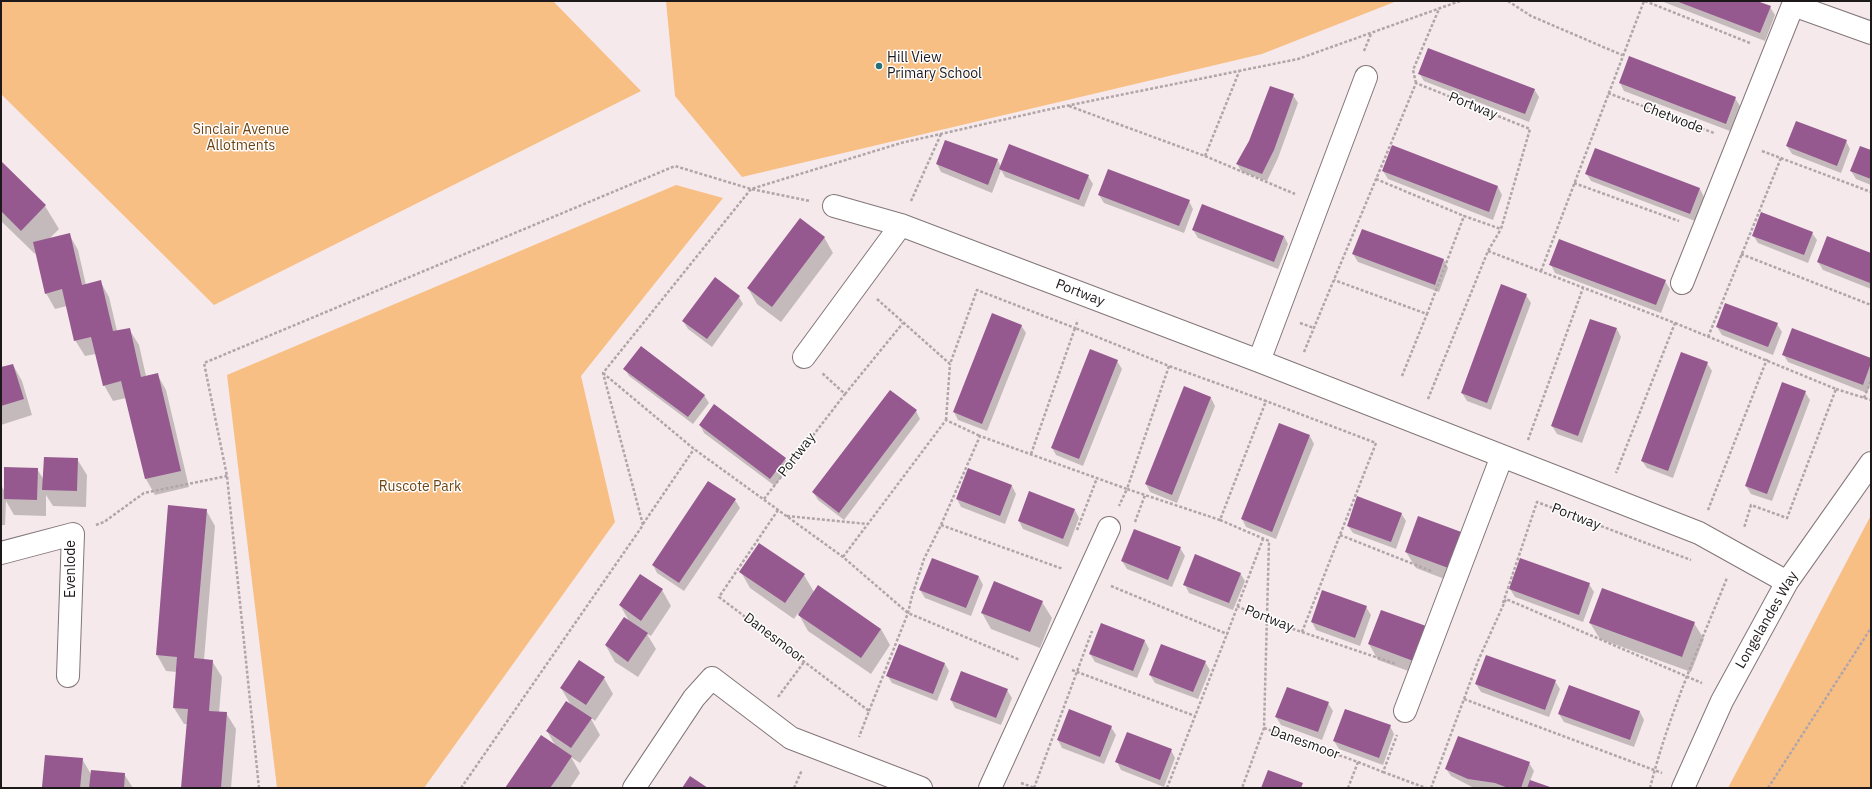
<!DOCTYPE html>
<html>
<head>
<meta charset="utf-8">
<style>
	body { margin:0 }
	#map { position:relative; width:1872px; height:789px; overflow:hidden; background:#f6e9ec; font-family:"IBM Plex Sans",sans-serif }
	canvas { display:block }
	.frame { position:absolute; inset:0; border:2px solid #1d1819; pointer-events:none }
</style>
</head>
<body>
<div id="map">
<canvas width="1872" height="789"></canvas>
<div class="frame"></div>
</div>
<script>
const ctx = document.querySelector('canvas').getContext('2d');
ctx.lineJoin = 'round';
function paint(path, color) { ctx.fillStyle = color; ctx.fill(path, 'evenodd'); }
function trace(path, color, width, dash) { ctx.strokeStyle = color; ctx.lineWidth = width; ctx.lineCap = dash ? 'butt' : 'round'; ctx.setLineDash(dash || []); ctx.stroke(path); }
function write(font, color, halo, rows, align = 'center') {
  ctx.font = font + ' "IBM Plex Sans",sans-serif'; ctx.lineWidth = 3; ctx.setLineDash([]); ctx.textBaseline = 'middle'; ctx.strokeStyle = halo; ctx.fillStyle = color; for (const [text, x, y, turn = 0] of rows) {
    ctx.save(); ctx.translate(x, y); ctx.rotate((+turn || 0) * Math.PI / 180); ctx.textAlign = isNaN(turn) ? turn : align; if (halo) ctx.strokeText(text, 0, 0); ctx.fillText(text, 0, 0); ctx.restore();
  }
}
paint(new Path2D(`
	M 1,1 L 553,1 L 641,91 L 214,305 L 1,94 Z
	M 666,1 L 1397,1 L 1262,54 L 742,177 L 675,96 Z
	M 676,185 L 723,198 L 581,376 L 615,522 L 424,788 L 277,788 L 227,375 Z
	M 1871,516 L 1871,788 L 1728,788 L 1870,517 Z`), '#f8bf85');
paint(new Path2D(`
	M 1661,1 L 1755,1 L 1770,7 L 1775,15 L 1765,41 Z
	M 1419,73 L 1534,89 L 1539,97 L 1529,122 L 1424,81 Z
	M 1620,83 L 1735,98 L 1740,106 L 1730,131 L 1624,91 Z
	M 1293,95 L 1298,103 L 1278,158 L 1267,181 L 1242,172 L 1237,164 Z
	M 1846,141 L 1850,149 L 1841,173 L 1792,154 L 1787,146 Z
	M 1392,146 L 1498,187 L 1502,195 L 1493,220 L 1388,179 L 1383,171 Z
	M 1596,149 L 1700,189 L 1704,197 L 1695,221 L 1591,181 L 1586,173 Z
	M 1871,151 L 1871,185 L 1856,179 L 1851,171 Z
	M 997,159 L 1001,167 L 1088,176 L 1093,184 L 1084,207 L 1005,177 L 1001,170 L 992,193 L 941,172 L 937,164 Z
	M 1,163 L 45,206 L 59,229 L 49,239 L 69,234 L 78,250 L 86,285 L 100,281 L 109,297 L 117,331 L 129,329 L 139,345 L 146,376 L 157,374 L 166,390 L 189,487 L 155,495 L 146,479 L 126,398 L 113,401 L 104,385 L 96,354 L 85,356 L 75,340 L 67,306 L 55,309 L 46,293 L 37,252 L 35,254 L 1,221 Z
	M 1099,195 L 1189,201 L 1193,209 L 1184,233 L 1104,203 Z
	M 1193,230 L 1284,236 L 1288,244 L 1278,269 L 1198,238 Z
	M 1363,230 L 1444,260 L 1448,268 L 1439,292 L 1358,262 L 1353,254 Z
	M 1812,233 L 1817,240 L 1808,263 L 1758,243 L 1753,235 Z
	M 824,237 L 833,253 L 781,322 L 757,304 L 748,288 Z
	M 1828,237 L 1871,254 L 1871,289 L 1823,270 L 1818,262 Z
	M 1551,265 L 1665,281 L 1670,289 L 1661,313 L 1555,273 Z
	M 1526,295 L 1531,303 L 1491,410 L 1467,401 L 1462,393 Z
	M 739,297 L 743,304 L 712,347 L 688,329 L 683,321 Z
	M 1777,324 L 1782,332 L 1773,355 L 1722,335 L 1717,327 Z
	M 1021,325 L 1026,333 L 987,431 L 958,420 L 954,412 Z
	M 1617,329 L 1621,337 L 1582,443 L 1557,434 L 1552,426 Z
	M 1783,354 L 1871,359 L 1871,382 L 1867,393 L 1788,362 Z
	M 1117,361 L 1122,369 L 1083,466 L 1056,455 L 1052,448 Z
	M 1707,363 L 1712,371 L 1673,478 L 1647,468 L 1642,461 Z
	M 13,365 L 22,381 L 32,415 L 1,425 L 1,369 Z
	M 625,369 L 704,395 L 709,403 L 693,424 L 629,376 Z
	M 1184,387 L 1211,398 L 1215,406 L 1177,503 L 1150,492 L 1146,484 Z
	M 1805,392 L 1810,400 L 1772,501 L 1751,494 L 1746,486 Z
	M 916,411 L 920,419 L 844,520 L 818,500 L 813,492 Z
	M 700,425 L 785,459 L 789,466 L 775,486 L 704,433 Z
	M 1310,436 L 1314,444 L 1276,539 L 1246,527 L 1242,519 Z
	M 77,459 L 87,475 L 86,507 L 53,506 L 46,495 L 46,516 L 14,515 L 6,501 L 5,525 L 1,525 L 1,485 L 5,492 L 37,469 L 44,480 Z
	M 969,469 L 1012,486 L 1016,494 L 1005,524 L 961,507 L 957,499 Z
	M 709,482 L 735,500 L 740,508 L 684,591 L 657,573 L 653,565 Z
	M 1030,492 L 1075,510 L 1079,518 L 1068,547 L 1023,529 L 1019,521 Z
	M 169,506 L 206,510 L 215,526 L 204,660 L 212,661 L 222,677 L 219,713 L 226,713 L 236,729 L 231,788 L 182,788 L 188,724 L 184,724 L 174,708 L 177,672 L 166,671 L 157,655 Z
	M 1401,513 L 1406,521 L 1396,549 L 1353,533 L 1348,526 Z
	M 1419,517 L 1460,585 L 1416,568 L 1406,552 Z
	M 1180,548 L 1185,556 L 1172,587 L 1127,569 L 1122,561 Z
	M 933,559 L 979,577 L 983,585 L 971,616 L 925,598 L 920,590 Z
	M 741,572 L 804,575 L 814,592 L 881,629 L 890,645 L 871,674 L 808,631 L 798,613 L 794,619 L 750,588 Z
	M 1240,573 L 1245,581 L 1233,610 L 1189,593 L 1185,585 Z
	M 1589,584 L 1594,592 L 1583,622 L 1515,597 L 1510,589 Z
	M 662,590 L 671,606 L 651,636 L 647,634 L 656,649 L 638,677 L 615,662 L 606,646 L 629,621 L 620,605 Z
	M 1042,602 L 1052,618 L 1040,648 L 991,629 L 982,613 Z
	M 1366,607 L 1371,615 L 1360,646 L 1316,630 L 1312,622 Z
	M 1590,623 L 1694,623 L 1704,639 L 1691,672 L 1600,639 Z
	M 1428,628 L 1425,677 L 1378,660 L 1369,644 Z
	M 1145,641 L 1149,649 L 1137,678 L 1095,662 L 1090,654 Z
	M 1205,662 L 1210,670 L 1198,699 L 1155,683 L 1150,675 Z
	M 945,664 L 949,671 L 937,701 L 892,683 L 887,675 Z
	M 604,678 L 613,694 L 595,721 L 590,717 L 600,735 L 580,763 L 571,757 L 580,773 L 570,788 L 506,788 L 556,747 L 547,731 L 571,705 L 561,688 Z
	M 1555,681 L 1560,689 L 1549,717 L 1481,692 L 1476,684 Z
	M 1569,686 L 1640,712 L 1644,720 L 1634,747 L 1564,722 L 1559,714 Z
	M 1007,690 L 1012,698 L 1001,725 L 955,708 L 951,700 Z
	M 1328,703 L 1333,711 L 1322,740 L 1281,725 L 1276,717 Z
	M 1390,726 L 1394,734 L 1383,765 L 1339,749 L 1334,741 Z
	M 1111,727 L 1116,735 L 1104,764 L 1062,748 L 1058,740 Z
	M 1171,750 L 1175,758 L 1164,787 L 1121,770 L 1117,762 Z
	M 82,759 L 91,774 L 124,774 L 133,788 L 44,788 L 43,786 Z
	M 1529,763 L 1534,771 L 1530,781 L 1550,788 L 1474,788 L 1451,776 L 1446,769 Z`), '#0003');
paint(new Path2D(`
	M 1676,1 L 1757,1 L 1771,6 L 1760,33 Z
	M 1428,48 L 1535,89 L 1525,114 L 1418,74 Z
	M 1629,56 L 1736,97 L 1726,124 L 1619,83 Z
	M 1270,86 L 1294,94 L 1274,150 L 1262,174 L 1236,164 L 1249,141 Z
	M 1796,121 L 1847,140 L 1837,166 L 1786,146 Z
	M 945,140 L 998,159 L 988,185 L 936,164 Z
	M 1009,144 L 1089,175 L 1079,200 L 999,169 Z
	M 1392,145 L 1498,186 L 1489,212 L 1382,171 Z
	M 1860,146 L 1871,150 L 1871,179 L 1850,171 Z
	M 1595,148 L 1700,188 L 1690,214 L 1585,174 Z
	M 1,161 L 46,205 L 21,231 L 1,211 Z
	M 1108,169 L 1190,200 L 1179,226 L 1098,195 Z
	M 1202,204 L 1284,236 L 1274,262 L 1192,230 Z
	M 1761,212 L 1813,232 L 1804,255 L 1752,236 Z
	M 800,218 L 825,237 L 772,307 L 747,288 Z
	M 1362,229 L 1444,259 L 1435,285 L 1352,254 Z
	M 70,233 L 82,285 L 101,280 L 113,331 L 130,328 L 141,377 L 158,373 L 181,471 L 145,479 L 121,381 L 103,386 L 91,337 L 74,341 L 62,289 L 45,294 L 33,242 Z
	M 1827,236 L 1871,253 L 1870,283 L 1817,262 Z
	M 1559,239 L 1666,280 L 1656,305 L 1549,265 Z
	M 715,277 L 740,296 L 707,339 L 682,321 Z
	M 1501,284 L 1527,294 L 1487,403 L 1461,393 Z
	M 1725,303 L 1778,323 L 1768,347 L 1716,327 Z
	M 992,313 L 1022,325 L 982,424 L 953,412 Z
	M 1590,319 L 1617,328 L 1578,436 L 1551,426 Z
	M 1792,328 L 1871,358 L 1871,363 L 1863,385 L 1782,355 Z
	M 641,346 L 705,395 L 688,417 L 623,369 Z
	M 1090,349 L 1118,360 L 1079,459 L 1051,448 Z
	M 1681,352 L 1708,362 L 1668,471 L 1641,461 Z
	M 13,364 L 24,399 L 1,406 L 1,367 Z
	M 1782,382 L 1806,391 L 1767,494 L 1745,486 Z
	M 1184,386 L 1211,397 L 1172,495 L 1145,484 Z
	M 890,390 L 917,410 L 839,513 L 812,492 Z
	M 714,404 L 786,458 L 770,479 L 699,425 Z
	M 1279,423 L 1310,435 L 1272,532 L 1241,519 Z
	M 44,457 L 78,458 L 77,491 L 42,490 Z
	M 4,467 L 38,468 L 37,500 L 4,499 Z
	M 968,468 L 1012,485 L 1000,516 L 956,499 Z
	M 708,481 L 736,499 L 679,583 L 652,565 Z
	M 1029,491 L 1075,509 L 1063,539 L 1018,521 Z
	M 1357,496 L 1402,513 L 1391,542 L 1347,526 Z
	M 168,505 L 207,509 L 194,658 L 213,660 L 209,711 L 227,712 L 221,788 L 181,788 L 188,709 L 173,708 L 177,657 L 156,655 Z
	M 1418,516 L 1464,533 L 1451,569 L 1405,552 Z
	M 1134,529 L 1181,547 L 1168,580 L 1121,561 Z
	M 759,543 L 805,574 L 785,603 L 739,572 Z
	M 1195,554 L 1241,573 L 1229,603 L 1183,585 Z
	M 932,558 L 979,576 L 966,608 L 919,590 Z
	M 1520,558 L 1590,583 L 1579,615 L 1509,589 Z
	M 640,574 L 663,589 L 641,621 L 619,605 Z
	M 994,581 L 1043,601 L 1030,632 L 981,613 Z
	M 818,585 L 881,629 L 861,658 L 798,615 Z
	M 1602,588 L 1695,622 L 1682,657 L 1589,623 Z
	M 1322,590 L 1367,606 L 1355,638 L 1311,622 Z
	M 1381,610 L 1429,627 L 1416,662 L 1368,644 Z
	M 624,617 L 648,633 L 628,662 L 605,645 Z
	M 1101,623 L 1145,640 L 1133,671 L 1089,654 Z
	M 899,644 L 945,663 L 933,694 L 886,676 Z
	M 1161,644 L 1206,661 L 1193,692 L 1149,675 Z
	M 1486,655 L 1556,680 L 1545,710 L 1475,684 Z
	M 579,660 L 605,677 L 586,705 L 560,688 Z
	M 961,671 L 1008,689 L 996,718 L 950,700 Z
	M 1569,685 L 1640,711 L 1630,740 L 1558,714 Z
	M 1287,687 L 1329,702 L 1318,732 L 1275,717 Z
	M 566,701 L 592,718 L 571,748 L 546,731 Z
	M 1069,709 L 1112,726 L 1100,757 L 1057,740 Z
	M 1345,709 L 1391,725 L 1379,758 L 1333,741 Z
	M 1127,732 L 1172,749 L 1160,780 L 1115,762 Z
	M 541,735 L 572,756 L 558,777 L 550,788 L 505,788 Z
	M 1458,736 L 1530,762 L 1521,788 L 1508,788 L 1495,783 L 1468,779 L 1445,769 Z
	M 45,755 L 83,758 L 80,788 L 42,787 Z
	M 91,770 L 125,773 L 124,788 L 89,788 Z
	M 1268,770 L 1303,783 L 1301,788 L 1261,788 Z
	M 690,776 L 708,788 L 682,788 Z
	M 1530,780 L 1553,788 L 1527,788 Z`), '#95598f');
const street = new Path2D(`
	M 834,206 L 901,225 L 1259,361 L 1699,533 L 1787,582
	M 1682,283 L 1793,5 L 1871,33
	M 804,357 L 901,225
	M 1259,361 L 1366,77
	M 1,553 L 73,534 L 68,676
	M 1405,711 L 1502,456
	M 634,788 L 694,698 L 712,678 L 791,738 L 921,788
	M 990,788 L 1109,528
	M 1683,788 L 1722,701 L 1787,582 L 1871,463`);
trace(street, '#827679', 24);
trace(new Path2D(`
	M 1508,1 L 1531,16 L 1622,55
	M 1645,1 L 1750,43
	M 1364,51 L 1371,34
	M 1416,83 L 1413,70 L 1439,9
	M 1608,93 L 1714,133
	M 1069,106 L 1205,156 L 1239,72
	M 1762,151 L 1871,192
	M 1205,156 L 1295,194
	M 1376,179 L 1464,216
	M 1574,183 L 1679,221
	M 911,201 L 941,134
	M 1488,251 L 1675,323 L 1616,473
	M 1741,254 L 1871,305
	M 1541,271 L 1644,1
	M 877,299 L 950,364 L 977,290 L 1075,328 L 1078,320
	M 1300,323 L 1314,328
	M 1675,323 L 1836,389 L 1787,518 L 1751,505 L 1744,528
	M 1708,337 L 1781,158
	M 1304,352 C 1341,262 1379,173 1416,83 L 1530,129 L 1501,229 L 1464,216 L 1427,314 L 1334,280
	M 603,373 L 694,449 L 843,557 L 908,613 L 1020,660
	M 1402,376 L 1427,314
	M 1836,389 L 1871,400
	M 845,394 L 903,323
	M 1864,398 L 1871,380
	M 1428,399 L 1488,251 L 1501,229
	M 946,420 L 950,364
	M 1528,440 L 1583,288
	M 1031,454 L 1075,328 L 1169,366 L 1127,489 L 1220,520 L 1266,401 L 1169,366
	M 764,499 L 845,394 L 822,373
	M 778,510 L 719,597 L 869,711 L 859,737
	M 1708,510 L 1767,359
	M 787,516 L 868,524
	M 1220,520 L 1269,541 L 1264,728 L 1242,788
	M 1135,522 L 1145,495
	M 643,524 L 694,449
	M 96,525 L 104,522 L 144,493 L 227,476
	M 941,525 L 1063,569
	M 1077,530 L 1097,478
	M 1340,535 L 1431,571
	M 843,557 L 946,420 L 980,436
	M 1111,586 L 1227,634 L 1263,539
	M 1503,603 L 1537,502 L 1691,560
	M 1237,606 L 1267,620 L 1302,632 L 1376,443 L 1266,401
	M 1302,632 L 1396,664
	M 1072,670 L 1195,716
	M 778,697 L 804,662
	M 1464,699 L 1478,661 L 1506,599 L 1702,683
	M 869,711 L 908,613 L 912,596 L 924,559 L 941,525 L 980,436 L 1127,489 L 1119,506
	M 1264,728 L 1358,762 L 1348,788
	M 1358,762 L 1383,772 L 1397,735
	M 1383,772 L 1426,788
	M 1021,783 L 1035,788
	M 259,788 L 227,476 L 204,363 L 675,166 L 751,189 L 810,201
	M 461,788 L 643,525 L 603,373 L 751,189 L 901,143 L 1046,110 L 1298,59 L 1460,1
	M 794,788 L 802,770
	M 1034,788 L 1092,631
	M 1167,788 L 1227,634
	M 1431,788 L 1464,699 L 1662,773
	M 1650,788 C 1668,716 1699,647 1727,578
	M 1768,788 L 1871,628`), '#b0a5a8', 2.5, [3, 2]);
trace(street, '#fff', 22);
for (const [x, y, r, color] of [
	[879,66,4,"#257076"]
]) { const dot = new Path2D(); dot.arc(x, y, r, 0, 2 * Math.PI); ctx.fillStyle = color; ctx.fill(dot); trace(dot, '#fff', 1.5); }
write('14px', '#1d1819', '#fff', [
	["Hill View",887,58],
	["Primary School",887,74]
], 'left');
write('14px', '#1d1819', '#fff', [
	["Portway",1473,106,22],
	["Chetwode",1673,118,21],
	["Portway",1080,293,21],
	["Portway",797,455,-52],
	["Portway",1576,517,21],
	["Evenlode",71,569,-90],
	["Portway",1269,619,21],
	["Longelandes Way",1767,620,-60],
	["Danesmoor",774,638,37],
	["Danesmoor",1305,743,20]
]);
write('14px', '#6d4414', '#fff', [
	["Sinclair Avenue",241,130],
	["Allotments",241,146],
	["Ruscote Park",420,487]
]);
</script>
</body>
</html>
